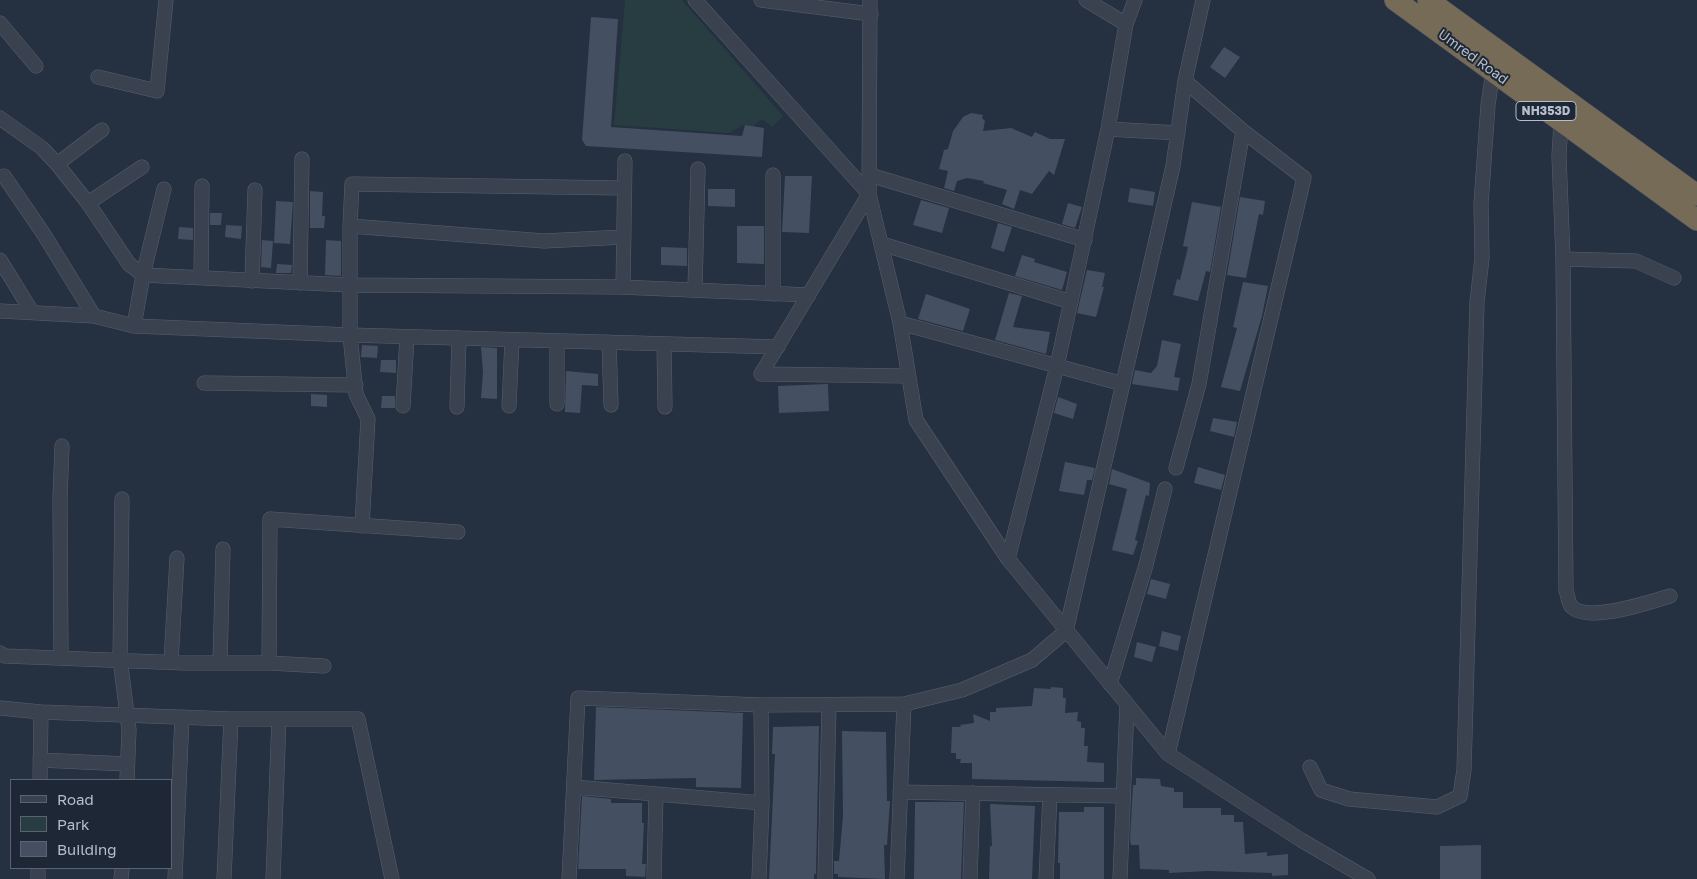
<!DOCTYPE html>
<html>
<head>
<meta charset="utf-8">
<style>
	body { margin:0 }
	#map { position:relative; width:1697px; height:879px; overflow:hidden; background:#253040; font-family:"Golos Text",sans-serif }
	canvas { display:block }
	.legend { position:absolute; left:10px; top:779px; width:162px; height:90px; box-sizing:border-box; background:#1e2735; border:1px solid #5b6371; margin:0; padding:6px 9px; list-style:none; font-size:15px; color:#b6bdcb }
	.legend li { display:flex; align-items:center; gap:10px; height:25px }
	.legend b { width:25px; border:1px solid #5b6371 }
</style>
</head>
<body>
<div id="map">
<canvas width="1697" height="879"></canvas>
<ul class="legend">
<li><b style="height:6px;background:#3a4250"></b>Road</li>
<li><b style="height:14px;background:#273d41"></b>Park</li>
<li><b style="height:14px;background:#445062"></b>Building</li>
</ul>
</div>
<script>
const ctx = document.querySelector('canvas').getContext('2d');
ctx.lineJoin = 'round';
function paint(path, color) { ctx.fillStyle = color; ctx.fill(path, 'evenodd'); }
function trace(path, color, width, dash) { ctx.strokeStyle = color; ctx.lineWidth = width; ctx.lineCap = dash ? 'butt' : 'round'; ctx.setLineDash(dash || []); ctx.stroke(path); }
function write(font, color, halo, rows, align = 'center') {
  ctx.font = font + ' "Golos Text",sans-serif'; ctx.lineWidth = 4; ctx.setLineDash([]); ctx.textBaseline = 'middle'; ctx.strokeStyle = halo; ctx.fillStyle = color; for (const [text, x, y, turn = 0] of rows) {
    ctx.save(); ctx.translate(x, y); ctx.rotate((+turn || 0) * Math.PI / 180); ctx.textAlign = isNaN(turn) ? turn : align; if (halo) ctx.strokeText(text, 0, 0); ctx.fillText(text, 0, 0); ctx.restore();
  }
}
paint(new Path2D(`
	M 625,0 L 682,0 L 783,116 L 772,127 L 762,119 L 753,126 L 743,125 L 729,133 L 614,125 Z`), '#273d41');
paint(new Path2D(`
	M 591,17 L 618,19 L 611,127 L 742,136 L 745,125 L 764,128 L 762,157 L 586,146 L 582,140 Z
	M 1224,47 L 1240,57 L 1225,78 L 1210,67 Z
	M 971,113 L 983,115 L 982,118 L 985,121 L 983,131 L 1011,128 L 1032,137 L 1035,132 L 1050,139 L 1065,139 L 1054,175 L 1049,171 L 1032,194 L 1020,190 L 1014,209 L 1002,204 L 1007,190 L 983,183 L 984,181 L 967,178 L 957,181 L 954,191 L 944,188 L 948,171 L 939,169 L 944,150 L 948,149 L 953,131 L 963,117 Z
	M 785,176 L 812,176 L 809,233 L 782,232 Z
	M 1130,188 L 1155,192 L 1153,206 L 1128,202 Z
	M 708,189 L 735,189 L 735,207 L 708,206 Z
	M 310,191 L 323,192 L 322,216 L 325,216 L 324,228 L 310,228 Z
	M 1240,197 L 1265,201 L 1263,215 L 1259,214 L 1246,278 L 1227,275 Z
	M 921,200 L 949,208 L 942,233 L 913,225 Z
	M 276,201 L 293,202 L 290,244 L 274,243 Z
	M 1192,202 L 1221,207 L 1210,272 L 1206,271 L 1198,301 L 1173,295 L 1177,279 L 1180,280 L 1188,247 L 1183,246 Z
	M 1068,203 L 1082,207 L 1075,228 L 1062,224 Z
	M 210,213 L 222,213 L 221,225 L 210,225 Z
	M 998,223 L 1012,227 L 1004,252 L 991,248 Z
	M 226,225 L 242,226 L 241,239 L 225,237 Z
	M 737,226 L 764,226 L 764,264 L 737,263 Z
	M 179,227 L 193,228 L 193,240 L 178,239 Z
	M 262,240 L 273,241 L 271,268 L 261,267 Z
	M 326,240 L 341,241 L 341,276 L 325,275 Z
	M 661,247 L 687,248 L 687,266 L 661,265 Z
	M 1022,255 L 1035,259 L 1034,262 L 1067,272 L 1062,290 L 1015,276 Z
	M 277,264 L 292,265 L 291,273 L 276,273 Z
	M 1087,270 L 1105,273 L 1102,287 L 1104,287 L 1096,317 L 1077,313 Z
	M 1243,282 L 1268,286 L 1262,316 L 1240,391 L 1221,387 L 1237,328 L 1233,327 Z
	M 1009,293 L 1022,296 L 1013,327 L 1050,332 L 1046,354 L 995,340 Z
	M 926,294 L 970,309 L 963,331 L 918,319 Z
	M 1162,340 L 1181,344 L 1174,377 L 1180,378 L 1178,391 L 1132,384 L 1135,370 L 1151,373 L 1157,366 Z
	M 362,345 L 378,346 L 377,358 L 361,357 Z
	M 481,347 L 497,348 L 497,399 L 481,398 L 483,372 Z
	M 381,360 L 396,360 L 396,373 L 380,372 Z
	M 566,371 L 598,374 L 598,386 L 582,385 L 580,413 L 565,412 Z
	M 828,384 L 829,411 L 779,413 L 778,386 Z
	M 311,394 L 327,395 L 327,407 L 311,406 Z
	M 382,396 L 395,396 L 395,408 L 381,408 Z
	M 1058,397 L 1077,404 L 1073,419 L 1054,413 Z
	M 1213,418 L 1237,422 L 1234,437 L 1210,431 Z
	M 1065,462 L 1095,468 L 1092,480 L 1087,480 L 1084,495 L 1059,491 Z
	M 1198,467 L 1225,475 L 1221,490 L 1194,483 Z
	M 1112,469 L 1150,483 L 1149,496 L 1146,495 L 1135,540 L 1138,541 L 1133,555 L 1112,550 L 1127,489 L 1109,484 Z
	M 1151,579 L 1170,584 L 1166,599 L 1147,594 Z
	M 1162,631 L 1181,636 L 1178,651 L 1159,646 Z
	M 1137,642 L 1156,647 L 1152,662 L 1134,657 Z
	M 1051,687 L 1063,688 L 1063,698 L 1066,698 L 1065,713 L 1078,712 L 1077,721 L 1081,722 L 1081,728 L 1085,728 L 1084,746 L 1088,746 L 1087,762 L 1104,763 L 1104,782 L 972,779 L 972,763 L 960,763 L 961,759 L 956,759 L 956,753 L 951,753 L 952,727 L 961,727 L 960,725 L 974,723 L 973,714 L 990,721 L 990,712 L 996,712 L 996,708 L 1032,706 L 1034,688 L 1051,689 Z
	M 596,707 L 743,713 L 741,788 L 696,787 L 696,778 L 594,780 Z
	M 819,726 L 816,874 L 814,874 L 814,879 L 769,879 L 775,754 L 772,754 L 773,727 Z
	M 842,731 L 886,732 L 887,801 L 890,801 L 887,845 L 884,845 L 885,879 L 838,877 L 838,874 L 834,874 L 834,861 L 839,861 L 843,816 Z
	M 1136,778 L 1160,779 L 1161,786 L 1174,788 L 1174,792 L 1183,792 L 1183,808 L 1221,808 L 1221,815 L 1234,815 L 1234,822 L 1243,822 L 1245,854 L 1267,852 L 1267,856 L 1288,854 L 1288,875 L 1272,876 L 1272,873 L 1208,871 L 1169,873 L 1169,870 L 1140,869 L 1139,845 L 1131,845 L 1130,840 L 1133,785 L 1136,785 Z
	M 582,796 L 611,799 L 611,803 L 642,803 L 642,823 L 644,823 L 642,864 L 646,864 L 645,877 L 626,876 L 626,869 L 578,869 Z
	M 915,802 L 964,802 L 961,879 L 914,879 Z
	M 990,804 L 1035,806 L 1032,879 L 989,879 L 990,846 L 992,846 Z
	M 1084,807 L 1104,807 L 1104,879 L 1060,879 L 1060,863 L 1058,863 L 1059,812 L 1084,812 Z
	M 1481,845 L 1481,879 L 1440,879 L 1440,846 Z`), '#445062');
const minor = new Path2D(`
	M 695,0 L 869,194
	M 761,0 L 871,14
	M 870,0 L 869,194 L 900,323 L 916,420 L 1008,559 L 1168,754 L 1301,840 L 1368,879
	M 1086,0 L 1126,24
	M 0,23 L 36,66
	M 98,77 L 157,91 L 166,0
	M 1185,81 L 1203,0
	M 0,118 L 42,148 L 57,164 L 88,203 L 129,264 L 143,275 L 349,285 L 620,287 L 809,295
	M 1561,122 L 1559,156 L 1563,259 L 1566,591 C 1568,595 1568,602 1571,606 C 1587,624 1649,602 1670,596
	M 1108,129 L 1178,133
	M 57,164 L 102,130
	M 773,175 L 773,294
	M 870,175 L 1085,240
	M 4,176 L 43,233 L 94,316
	M 869,194 L 761,374 L 908,376
	M 88,203 L 142,167
	M 350,226 L 352,184 L 624,188
	M 882,244 L 1071,302
	M 1563,259 L 1636,261 L 1674,278
	M 0,260 L 32,312
	M 201,278 L 202,186
	M 252,281 L 255,190
	M 300,283 L 302,159
	M 623,287 L 625,161
	M 695,290 L 698,169
	M 0,311 L 94,316 L 134,326 L 350,335 L 778,347
	M 900,323 L 1123,384
	M 134,326 L 143,275 L 164,189
	M 557,341 L 557,404
	M 609,342 L 611,405
	M 664,344 L 665,407
	M 204,383 L 356,385
	M 403,406 L 407,337
	M 509,406 L 512,340
	M 457,407 L 459,338
	M 122,499 L 120,659 L 129,730 L 127,780
	M 362,526 L 368,419 L 356,394 L 350,335 L 350,226 L 544,241 L 624,237
	M 1008,559 L 1057,366 L 1108,129 L 1126,24 L 1135,0
	M 0,653 L 5,656 L 185,663 L 269,663 L 270,519 L 458,532
	M 61,658 L 60,498 L 62,446
	M 171,662 L 177,558
	M 220,663 L 223,549
	M 269,663 L 324,666
	M 1110,684 L 1146,565 L 1165,489
	M 0,708 L 41,712 L 231,719 L 224,879
	M 231,719 L 358,719 L 392,879
	M 1168,754 L 1304,178 L 1243,131
	M 40,760 L 127,764
	M 1310,767 L 1321,790 L 1349,799 L 1437,807 L 1460,796 L 1464,770 L 1477,302 L 1482,258 L 1481,204 L 1488,105 L 1493,71
	M 40,780 L 41,712
	M 574,787 L 656,794
	M 900,792 L 1123,796
	M 38,879 L 38,868
	M 121,879 L 122,868
	M 175,879 L 182,717
	M 273,879 L 279,719
	M 569,879 L 578,698 L 761,705
	M 654,879 L 656,794 L 762,803
	M 759,879 L 762,803 L 761,705 L 904,704 L 962,690 L 1032,660 L 1066,631 L 1173,166 L 1185,81 L 1243,131 L 1199,384 L 1176,468
	M 825,879 L 829,705
	M 897,879 L 904,704
	M 970,879 L 973,793
	M 1046,879 L 1050,795
	M 1120,879 L 1127,705`);
const highway = new Path2D(`
	M 1395,0 L 1697,220
	M 1428,0 L 1697,195`);
trace(minor, '#57606e', 15);
trace(highway, '#444d5b', 22);
trace(minor, '#3a4250', 14);
trace(highway, '#766b57', 21);
for (const [x, y, w] of [
	[1546,111,60]
]) { const box = new Path2D(); box.roundRect(x - w / 2, y - 9.5, w, 19, 4); ctx.fillStyle = '#1e2735'; ctx.fill(box); trace(box, '#b6bdcb', 1); }
write('bold 12px', '#b6bdcb', null, [
	["NH353D",1546,111]
]);
write('14px', '#b6bdcb', '#1e2735', [
	["Umred Road",1473,57,36]
]);
</script>
</body>
</html>
